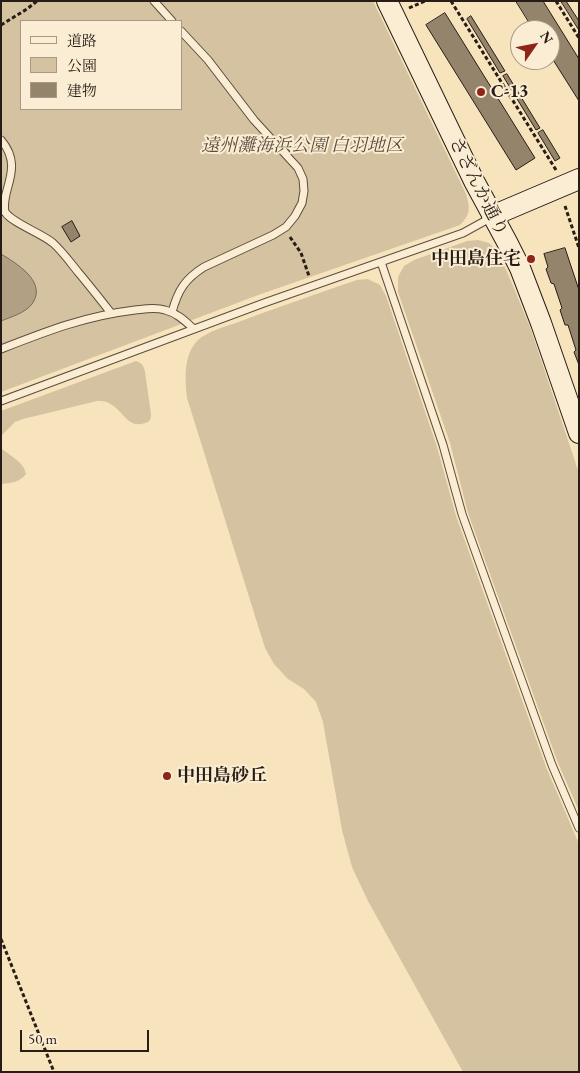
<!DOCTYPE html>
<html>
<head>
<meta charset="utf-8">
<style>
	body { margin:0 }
	#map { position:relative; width:580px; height:1073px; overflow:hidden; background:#f8e4bc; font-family:"EB Garamond","Noto Serif JP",serif }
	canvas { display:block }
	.frame { position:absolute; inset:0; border:2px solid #271c16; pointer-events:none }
	.legend { position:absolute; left:20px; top:20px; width:162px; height:90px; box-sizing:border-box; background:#faedd3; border:1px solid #a69987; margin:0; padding:6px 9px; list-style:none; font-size:15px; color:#271c16 }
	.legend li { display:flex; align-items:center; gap:10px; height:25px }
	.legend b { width:25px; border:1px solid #a69987 }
	.north { position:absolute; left:510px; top:20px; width:50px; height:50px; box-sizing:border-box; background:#faedd3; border:1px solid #a69987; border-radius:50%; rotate:57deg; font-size:14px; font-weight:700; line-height:20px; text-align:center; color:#271c16 }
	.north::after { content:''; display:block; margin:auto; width:18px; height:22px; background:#8f2418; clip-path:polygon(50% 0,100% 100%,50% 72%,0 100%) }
	.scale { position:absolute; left:20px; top:1030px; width:129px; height:22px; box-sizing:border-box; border:2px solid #271c16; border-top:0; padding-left:6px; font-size:15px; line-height:18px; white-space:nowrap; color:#271c16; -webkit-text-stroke:4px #faedd3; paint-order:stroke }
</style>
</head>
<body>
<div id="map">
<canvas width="580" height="1073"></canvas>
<div class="frame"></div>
<ul class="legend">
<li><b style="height:6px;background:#faedd3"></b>道路</li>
<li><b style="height:14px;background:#d4c2a0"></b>公園</li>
<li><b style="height:14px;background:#94846c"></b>建物</li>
</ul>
<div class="north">N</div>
<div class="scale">50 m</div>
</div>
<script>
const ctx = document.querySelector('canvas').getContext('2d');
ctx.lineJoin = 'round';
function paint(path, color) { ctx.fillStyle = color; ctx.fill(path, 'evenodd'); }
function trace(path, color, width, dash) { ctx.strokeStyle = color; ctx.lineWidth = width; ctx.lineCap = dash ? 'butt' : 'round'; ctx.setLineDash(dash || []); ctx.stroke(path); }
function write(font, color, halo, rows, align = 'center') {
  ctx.font = font + ' "EB Garamond","Noto Serif JP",serif'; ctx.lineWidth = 4; ctx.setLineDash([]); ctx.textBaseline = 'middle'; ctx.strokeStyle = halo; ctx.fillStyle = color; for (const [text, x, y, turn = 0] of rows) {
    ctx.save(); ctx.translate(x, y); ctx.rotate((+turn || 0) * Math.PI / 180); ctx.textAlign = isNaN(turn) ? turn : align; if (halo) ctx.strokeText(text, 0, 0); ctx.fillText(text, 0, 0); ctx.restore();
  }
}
paint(new Path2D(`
	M 1,1 L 373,1 L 466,194 C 470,208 471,214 460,225 L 261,294 L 1,392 ZM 21,21 L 181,21 L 181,109 L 21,109 Z
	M 478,240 L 489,243 L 497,251 L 508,274 L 530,327 L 579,473 L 579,811 L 558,763 L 468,513 L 450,443 L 398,292 L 398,277 L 404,266 L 414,260 L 467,241 Z
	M 368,279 L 380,285 L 386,296 L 437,447 L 456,516 L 546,767 L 579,844 L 579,1072 L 463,1072 L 368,901 L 352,867 L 342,830 L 323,722 L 316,702 L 304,689 L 288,679 L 274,664 L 265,648 L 187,398 C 185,379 183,355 198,340 C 208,331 228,326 241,321 C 279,307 318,293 357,280 Z
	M 136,361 C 142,363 144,366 145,372 L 151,414 C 151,419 150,422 145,423 C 128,429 124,412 112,405 C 107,401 102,401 97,401 L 23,419 L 15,422 L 1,436 L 1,411 Z
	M 1,448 C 10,456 24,462 26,474 C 20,482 11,483 1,484 Z`), '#d4c2a0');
const water = new Path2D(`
	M 1,254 C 16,263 48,282 32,304 C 25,313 11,317 1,321 Z`);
paint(water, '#b1a084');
trace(water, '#7a6b58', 1);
const building = new Path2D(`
	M 516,1 L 543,1 L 579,59 L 579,101 L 550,55 L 550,30 L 534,30 Z
	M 561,1 L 566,1 L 579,21 L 579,30 Z
	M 445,13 L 535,158 L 516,170 L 426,25 Z
	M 471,16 L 505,71 L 500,73 L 467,19 Z
	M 507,74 L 540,128 L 536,130 L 503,76 Z
	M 543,130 L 560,158 L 555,161 L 538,133 Z
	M 72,221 L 80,236 L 71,242 L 62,227 Z
	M 565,248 L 579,290 L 579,365 L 574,352 L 576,350 L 568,325 L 565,325 L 560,310 L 562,308 L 554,284 L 551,283 L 546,269 L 548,267 L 544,254 Z`);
paint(building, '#94846c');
trace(building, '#271c16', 1);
const lane = new Path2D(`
	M 154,1 L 172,21
	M 1,140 C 25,168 0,190 5,212 C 12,223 41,233 53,243 C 62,251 70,262 78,272 C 89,285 100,299 111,313
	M 381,262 L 443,445 L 462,514 L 552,765 L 579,828
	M 172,312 C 178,290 185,279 204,267 L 273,235 L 286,227 L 295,216 L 302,203 L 304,191 L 303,179 L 298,168 L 254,120 L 208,60 L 181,31
	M 1,349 C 47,331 85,316 135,310 C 145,309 155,307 165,310 C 177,313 185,321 194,329
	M 1,401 L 264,303 L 463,233 L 492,217`);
const secondary = new Path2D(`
	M 387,1 L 474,181 L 507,242 L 520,268 L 541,323 L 579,433
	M 492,216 L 579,179`);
trace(lane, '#5b4e40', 9);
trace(secondary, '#271c16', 22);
trace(new Path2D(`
	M 451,1 L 556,170
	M 556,1 L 579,38
	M 409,8 L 425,1
	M 1,25 L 27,9 L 37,1
	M 565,206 L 579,248
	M 290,237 L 301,253 L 309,276
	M 1,939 L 54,1072`), '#271c16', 3, [4, 2.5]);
trace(lane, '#faedd3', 7);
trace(secondary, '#faedd3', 20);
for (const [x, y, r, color] of [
	[481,92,5,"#8f2418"],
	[531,259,5,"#8f2418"],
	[167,776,5,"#8f2418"]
]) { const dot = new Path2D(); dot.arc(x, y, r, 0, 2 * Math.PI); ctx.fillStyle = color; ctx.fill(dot); trace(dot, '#faedd3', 2); }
write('bold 18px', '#271c16', '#faedd3', [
	["C-13",491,92],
	["中田島住宅",521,259,"right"],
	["中田島砂丘",177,776]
], 'left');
write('italic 18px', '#5b4e3f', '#faedd3', [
	["遠州灘海浜公園 白羽地区",302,146]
]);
write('18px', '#271c16', '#faedd3', [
	["さざんか通り",478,187,63]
]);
</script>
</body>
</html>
